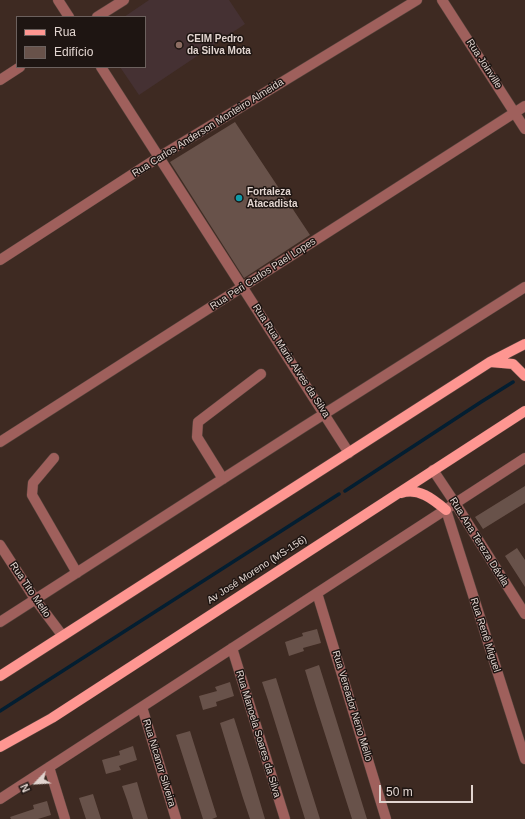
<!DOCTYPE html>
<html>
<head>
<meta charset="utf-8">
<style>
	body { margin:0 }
	#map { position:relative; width:525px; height:819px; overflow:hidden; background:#3e2a22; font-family:Helvetica,sans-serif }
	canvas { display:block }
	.legend { position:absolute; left:16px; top:16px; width:130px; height:52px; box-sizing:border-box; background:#1e1512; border:1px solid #6c615e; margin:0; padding:5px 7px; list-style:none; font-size:12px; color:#e1d4cf }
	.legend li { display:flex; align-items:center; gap:8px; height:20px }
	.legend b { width:20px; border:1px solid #6c615e }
	.north { position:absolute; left:16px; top:763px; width:40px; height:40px; -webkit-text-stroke:3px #1e1512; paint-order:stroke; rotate:245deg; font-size:11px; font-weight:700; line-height:16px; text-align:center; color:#e1d4cf }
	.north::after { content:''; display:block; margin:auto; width:14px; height:18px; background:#e1d4cf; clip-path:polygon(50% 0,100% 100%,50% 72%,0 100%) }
	.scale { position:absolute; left:379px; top:785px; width:94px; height:18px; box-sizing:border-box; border:2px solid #e1d4cf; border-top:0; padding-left:5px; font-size:12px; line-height:14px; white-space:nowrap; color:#e1d4cf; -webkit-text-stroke:3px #1e1512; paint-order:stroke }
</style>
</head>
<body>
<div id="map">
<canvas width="525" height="819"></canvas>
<ul class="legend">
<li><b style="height:5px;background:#fe9691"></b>Rua</li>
<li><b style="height:11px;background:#68524a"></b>Edifício</li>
</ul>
<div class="north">N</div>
<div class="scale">50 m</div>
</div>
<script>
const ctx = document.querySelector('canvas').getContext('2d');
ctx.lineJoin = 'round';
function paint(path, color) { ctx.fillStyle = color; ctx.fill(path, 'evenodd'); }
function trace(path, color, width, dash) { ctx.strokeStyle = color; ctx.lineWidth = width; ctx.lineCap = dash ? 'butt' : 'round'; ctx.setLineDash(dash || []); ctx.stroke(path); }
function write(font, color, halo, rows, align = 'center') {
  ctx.font = font + ' Helvetica,sans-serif'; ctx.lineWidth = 3; ctx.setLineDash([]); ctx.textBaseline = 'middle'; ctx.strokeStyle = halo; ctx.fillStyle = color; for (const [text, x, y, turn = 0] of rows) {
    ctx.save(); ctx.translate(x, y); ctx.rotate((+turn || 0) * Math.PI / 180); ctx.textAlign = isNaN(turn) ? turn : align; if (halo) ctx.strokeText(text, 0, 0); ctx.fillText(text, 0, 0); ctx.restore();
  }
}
paint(new Path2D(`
	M 149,0 L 229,0 L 245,24 L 139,95 L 120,67 L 145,67 L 145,17 L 124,17 Z`), '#453133');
trace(new Path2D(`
	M 345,491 L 481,402 L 513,382
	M 0,711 L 339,494`), '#031e31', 3.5);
paint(new Path2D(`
	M 235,122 L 310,235 L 244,278 L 170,162 Z
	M 525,486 L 525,503 L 483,529 L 475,517 Z
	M 517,548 L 525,560 L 525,587 L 505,556 Z
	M 317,629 L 321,643 L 303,648 L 304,651 L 289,656 L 285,642 L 303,636 L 302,633 Z
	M 319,665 L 336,719 L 367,819 L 352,819 L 316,706 L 305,670 Z
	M 276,678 L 304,768 L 320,819 L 305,819 L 268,700 L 262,682 Z
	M 230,682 L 234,696 L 216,702 L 217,706 L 203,710 L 199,696 L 217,691 L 215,687 Z
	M 234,718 L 251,772 L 265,819 L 250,819 L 242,795 L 220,723 Z
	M 190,731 L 217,817 L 212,819 L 203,819 L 176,735 Z
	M 133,746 L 137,760 L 119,766 L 121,770 L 106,774 L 102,760 L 120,755 L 119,751 Z
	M 137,782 L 141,796 L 148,819 L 133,819 L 127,800 L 122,786 Z
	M 93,794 L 101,819 L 86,819 L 79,798 Z
	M 47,801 L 51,815 L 38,819 L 11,819 L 10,817 L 34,809 L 33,805 Z`), '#68524a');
const minor = new Path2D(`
	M 58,0 L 69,17
	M 442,0 L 525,129
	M 97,17 L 124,0
	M 101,67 L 349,453
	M 0,80 L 20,67
	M 0,260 L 159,157 L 417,0
	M 0,442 L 525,106
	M 54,458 L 33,483 L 32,495 L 77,573
	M 433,470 L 455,503 L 525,614
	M 223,479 L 197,437 L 198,422 L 261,374
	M 446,510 L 525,759
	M 0,545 L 35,599 L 62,635
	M 317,593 L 386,819
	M 0,622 L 302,428 L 525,287
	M 232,648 L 285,819
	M 142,707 L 176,819
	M 49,767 L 65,819
	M 0,799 L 525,458`);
const major = new Path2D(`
	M 490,362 L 513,364 L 525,376
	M 401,493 C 418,487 433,499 446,510
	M 0,676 L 490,362 L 525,344
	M 0,747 L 52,718 L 525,411`);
trace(minor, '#58453e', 11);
trace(major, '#58453e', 11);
trace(minor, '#9f605c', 10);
trace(major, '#fe9691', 10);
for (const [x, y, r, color] of [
	[179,45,4,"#8d6e63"],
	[239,198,4,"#0f9aa8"]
]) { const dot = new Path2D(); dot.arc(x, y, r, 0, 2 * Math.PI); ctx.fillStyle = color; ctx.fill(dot); trace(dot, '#1e1512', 1.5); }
write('bold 10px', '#e1d4cf', '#1e1512', [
	["CEIM Pedro",187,39],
	["da Silva Mota",187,51],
	["Fortaleza",247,192],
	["Atacadista",247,204]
], 'left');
write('10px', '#e1d4cf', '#1e1512', [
	["Rua Joinville",484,64,57],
	["Rua Carlos Anderson Monteiro Almeida",208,128,-32],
	["Rua Peri Carlos Pael Lopes",263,274,-33],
	["Rua Rua Maria Alves da Silva",291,361,57],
	["Rua Ana Tereza Dávila",479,542,58],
	["Av José Moreno (MS-156)",257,570,-33],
	["Rua Tito Mello",30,590,56],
	["Rua Renê Miguel",485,635,72],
	["Rua Vereador Neno Mello",352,706,73],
	["Rua Manoela Soares da Silva",258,734,73],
	["Rua Nicanor Silveira",159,763,73]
]);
</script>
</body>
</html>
